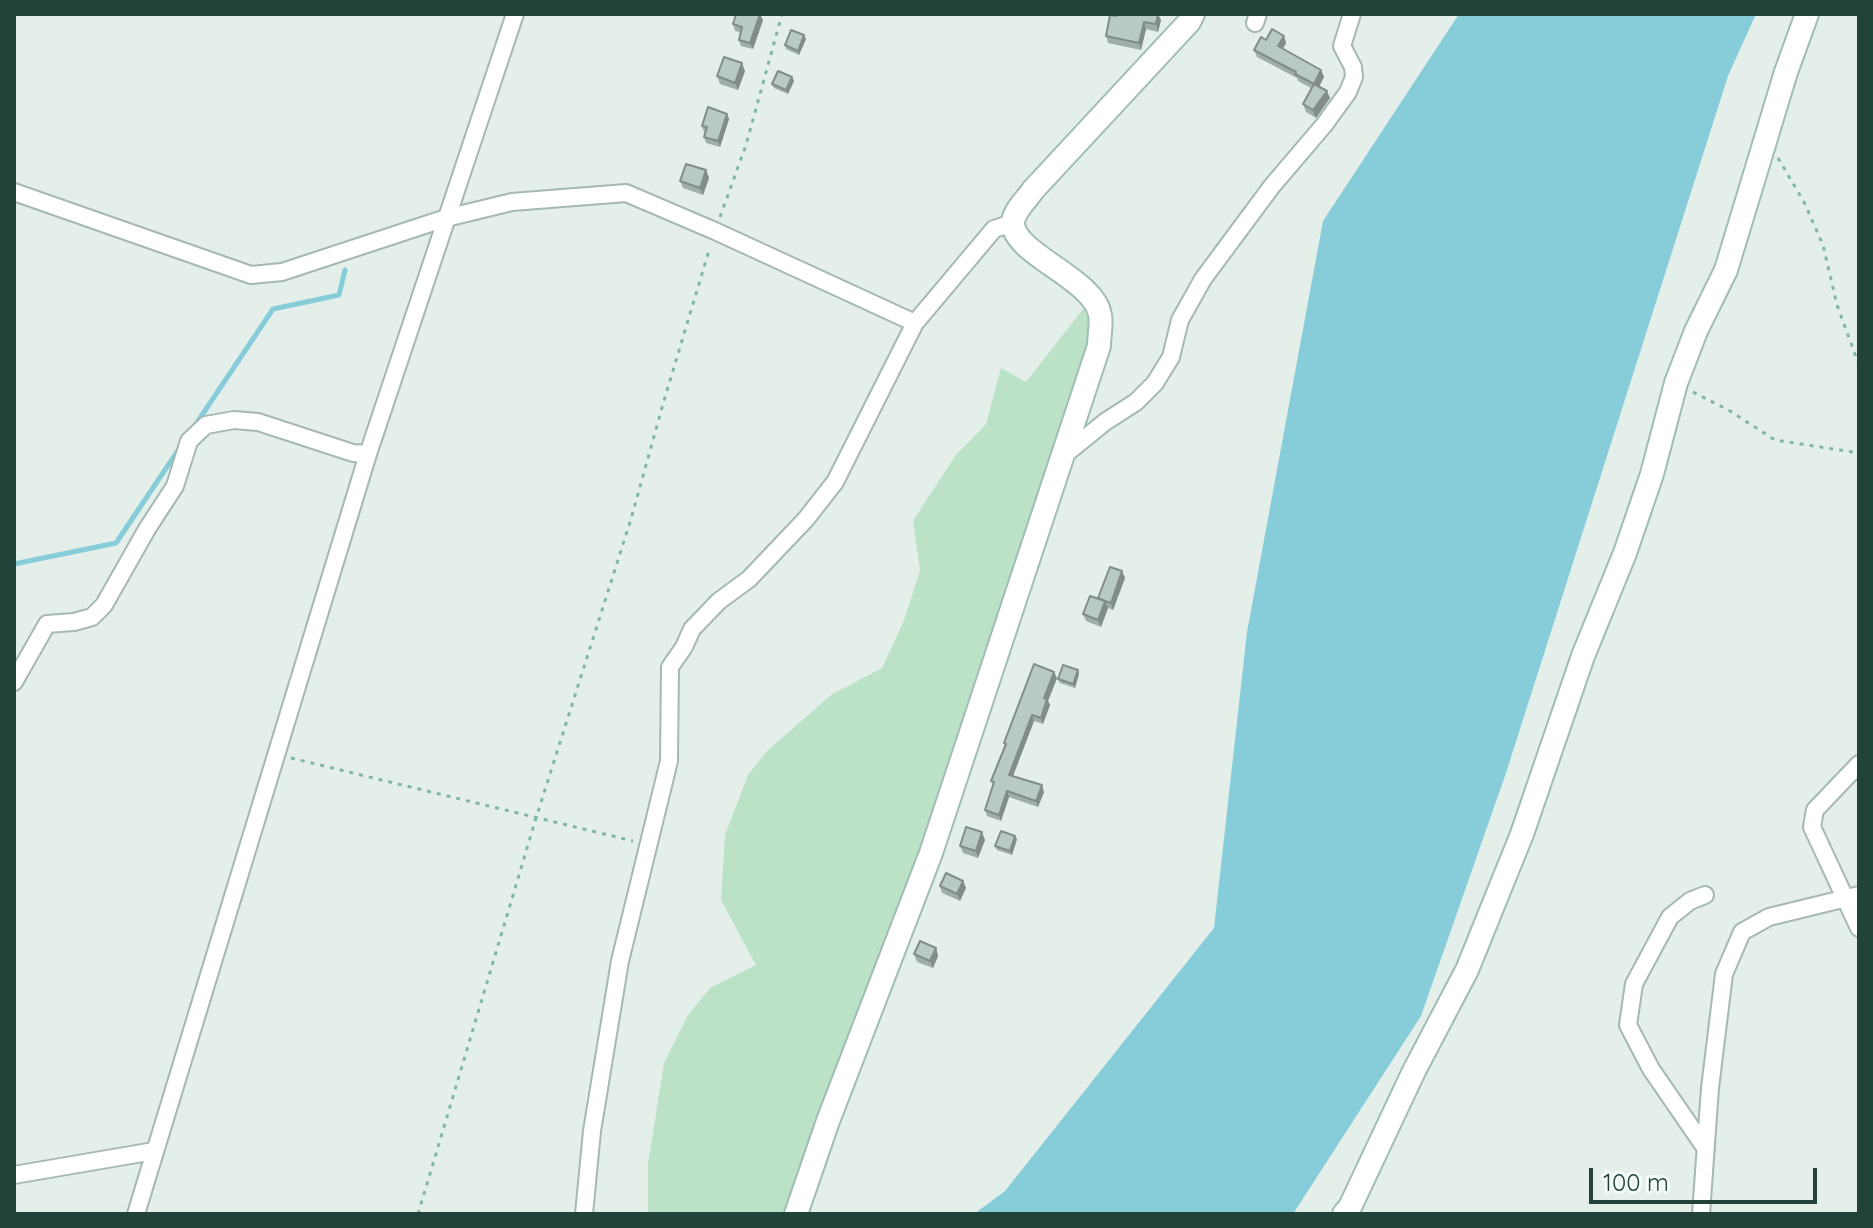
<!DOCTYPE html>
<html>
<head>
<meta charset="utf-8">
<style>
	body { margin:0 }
	#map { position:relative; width:1873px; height:1228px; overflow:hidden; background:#e4efea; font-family:Quicksand,sans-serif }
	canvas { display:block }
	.frame { position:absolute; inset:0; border:16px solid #21433a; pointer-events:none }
	.scale { position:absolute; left:1589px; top:1168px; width:228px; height:36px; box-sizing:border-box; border:4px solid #21433a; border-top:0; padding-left:10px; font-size:24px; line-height:28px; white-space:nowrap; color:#21433a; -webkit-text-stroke:6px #f5fbf8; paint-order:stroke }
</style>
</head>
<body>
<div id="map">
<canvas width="1873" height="1228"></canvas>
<div class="frame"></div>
<div class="scale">100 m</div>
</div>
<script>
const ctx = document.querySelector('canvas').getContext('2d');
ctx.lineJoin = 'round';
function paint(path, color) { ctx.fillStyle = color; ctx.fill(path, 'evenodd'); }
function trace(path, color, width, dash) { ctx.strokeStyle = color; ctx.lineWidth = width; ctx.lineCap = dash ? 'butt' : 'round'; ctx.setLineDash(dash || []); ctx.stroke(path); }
paint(new Path2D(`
	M 1084,308 L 1092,332 L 990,656 L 788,1214 L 646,1214 L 648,1210 L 648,1164 L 664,1063 L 688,1015 L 710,988 L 756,965 L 721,900 L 725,835 L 748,775 L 767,751 L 831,695 L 882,668 L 903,623 L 920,571 L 913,521 L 955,456 L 986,424 L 1001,368 L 1026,382 Z`), '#bbe2c6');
paint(new Path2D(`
	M 1459,14 L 1756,14 L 1728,76 L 1506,773 L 1421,1016 L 1293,1214 L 974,1214 L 1005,1191 L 1214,928 L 1247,632 L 1323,221 Z`), '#87ccd9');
trace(new Path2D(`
	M 194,427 L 273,309 L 339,295 L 345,270
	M 14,564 L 116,543 L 179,449`), '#87ccd9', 5);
const street = new Path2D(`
	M 1255,23 L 1258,14
	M 14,192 L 251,275 L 282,272 L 446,218 L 512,202 L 626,193 L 715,231 L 915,323 L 994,229 L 1013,223
	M 1063,456 L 1105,422 L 1136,402 L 1155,383 L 1171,357 L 1180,320 L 1203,279 L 1272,186 L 1324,125 L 1348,92 L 1354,77 L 1353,67 L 1342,46 L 1352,14
	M 14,682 L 47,624 L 74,622 L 92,617 L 104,605 L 147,529 L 175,486 L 189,441 L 206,425 L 234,420 L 258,422 L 353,453 L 368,454
	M 1859,764 L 1815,810 L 1812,827 L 1859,928
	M 1705,895 L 1690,901 L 1670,917 L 1634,984 L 1628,1025 L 1651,1069 L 1706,1149
	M 14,1175 L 154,1151
	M 136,1214 L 368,454 L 515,14
	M 584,1214 L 592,1131 L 620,961 L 669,761 L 670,667 L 684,647 L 692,629 L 719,601 L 749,579 L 806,519 L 835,482 L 915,323
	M 1701,1214 L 1710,1088 L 1724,974 L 1742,932 L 1769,917 L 1859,895`);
const secondary = new Path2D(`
	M 796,1214 L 828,1121 L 931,853 L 1099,346 C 1099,336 1102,324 1100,315 C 1095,279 1011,253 1013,222 C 1014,211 1027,199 1033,190 L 1189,22 L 1193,14
	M 1344,1214 L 1350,1207 L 1414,1071 L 1467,970 L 1522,834 L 1583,656 L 1625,553 L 1652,474 L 1676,383 L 1696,331 L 1726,270 L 1786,72 L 1807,14`);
trace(street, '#a6b8b2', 20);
trace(secondary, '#a1bcb3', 26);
trace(new Path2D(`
	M 1778,158 L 1804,202 L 1823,245 L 1837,305 L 1859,365
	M 720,217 L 746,145 L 782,14
	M 1693,392 L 1730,411 L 1775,440 L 1859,453
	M 291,758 L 633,841
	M 418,1214 L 536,818 L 631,519 L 663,404 L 710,247`), '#81b6a6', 3, [4, 6]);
trace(street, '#fff', 16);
trace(secondary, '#fff', 22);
paint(new Path2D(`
	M 1110,15 L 1161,20 L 1158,32 L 1146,29 L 1141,50 L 1108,43 L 1106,36 Z
	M 763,20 L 753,49 L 741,46 L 739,40 L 740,32 L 735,31 L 733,24 Z
	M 804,35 L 806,39 L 799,55 L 786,49 L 785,45 Z
	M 1284,36 L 1286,43 L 1283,49 L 1321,70 L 1324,77 L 1319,86 L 1330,98 L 1316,118 L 1306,112 L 1303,104 L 1311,88 L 1298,81 L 1297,78 L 1257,57 L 1254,50 L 1266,40 Z
	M 745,71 L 738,90 L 720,84 L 717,76 Z
	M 792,77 L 794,81 L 788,94 L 774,88 L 772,84 Z
	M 727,114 L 729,119 L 720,147 L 706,143 L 704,137 L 705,132 L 704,132 L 702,126 Z
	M 706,170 L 709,178 L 703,195 L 683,188 L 680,181 Z
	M 1122,571 L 1125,578 L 1113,610 L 1108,608 L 1101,627 L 1086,621 L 1083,614 Z
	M 1078,670 L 1079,674 L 1075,688 L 1060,683 L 1058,679 Z
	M 1057,678 L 1048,701 L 1050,705 L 1043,724 L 1034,721 L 1013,776 L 1044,792 L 1038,807 L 1009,797 L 1001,821 L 987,816 L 985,810 L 993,784 L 991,781 L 1005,746 L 1004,743 Z
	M 1017,839 L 1012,855 L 997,850 L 995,846 Z
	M 985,840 L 978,858 L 963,853 L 960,846 Z
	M 963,881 L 966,888 L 960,901 L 942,893 L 940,886 Z
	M 936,948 L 938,956 L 933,968 L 917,962 L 914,954 Z`), '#9faea8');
paint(new Path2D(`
	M 760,14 L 763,20 L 753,49 L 750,43 Z
	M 1158,14 L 1161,20 L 1158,32 L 1156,24 Z
	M 1144,22 L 1146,29 L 1141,50 L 1139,43 Z
	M 804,35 L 806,39 L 799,55 L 798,51 Z
	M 1284,36 L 1286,43 L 1280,53 L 1278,46 Z
	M 742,63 L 745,71 L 738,90 L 735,83 Z
	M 1321,70 L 1324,77 L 1317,91 L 1314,84 Z
	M 792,77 L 794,81 L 788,94 L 786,90 Z
	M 1327,91 L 1330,98 L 1316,118 L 1313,110 Z
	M 727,114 L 729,119 L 720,147 L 718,141 Z
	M 706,170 L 709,178 L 703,195 L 700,188 Z
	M 1122,571 L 1125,578 L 1113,610 L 1111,603 Z
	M 1105,601 L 1108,608 L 1101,627 L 1098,620 Z
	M 1078,670 L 1079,674 L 1075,688 L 1073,684 Z
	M 1054,672 L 1057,678 L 1048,701 L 1050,705 L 1043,724 L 1041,718 L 1044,698 Z
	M 1032,715 L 1034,721 L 1011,781 L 1009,775 Z
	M 1042,785 L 1044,792 L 1038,807 L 1036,801 Z
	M 1007,791 L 1009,797 L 1001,821 L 999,815 Z
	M 982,832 L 985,840 L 978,858 L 976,851 Z
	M 1015,836 L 1017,839 L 1012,855 L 1010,851 Z
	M 963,881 L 966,888 L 960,901 L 957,894 Z
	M 936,948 L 938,956 L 933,968 L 930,961 Z`), '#828d88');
const building = new Path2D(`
	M 736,14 L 760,14 L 750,43 L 739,40 L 742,27 L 733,24 Z
	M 1116,14 L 1158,14 L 1156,24 L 1144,22 L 1139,43 L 1106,36 L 1110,15 L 1116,16 Z
	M 1272,29 L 1284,36 L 1278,46 L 1321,70 L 1314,84 L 1295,74 L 1296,72 L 1254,50 L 1261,37 L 1266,40 Z
	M 791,30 L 804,35 L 798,51 L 785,45 Z
	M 724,57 L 742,63 L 735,83 L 717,76 Z
	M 778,71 L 792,77 L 786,90 L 772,84 Z
	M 1314,84 L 1327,91 L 1313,110 L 1303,104 Z
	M 708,107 L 727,114 L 718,141 L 704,137 L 707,127 L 702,126 Z
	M 686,164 L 706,170 L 700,188 L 680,181 Z
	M 1110,567 L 1122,571 L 1111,603 L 1105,601 L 1098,620 L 1083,614 L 1090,596 L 1105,601 L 1098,598 Z
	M 1034,664 L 1054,672 L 1044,698 L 1047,699 L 1041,718 L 1032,715 L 1009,775 L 1042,785 L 1036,801 L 1007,791 L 999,815 L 985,810 L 994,782 L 991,781 L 1006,744 L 1004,743 Z
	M 1063,665 L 1078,670 L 1073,684 L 1058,679 Z
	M 966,827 L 982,832 L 976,851 L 960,846 Z
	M 1001,831 L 1015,836 L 1010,851 L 995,846 Z
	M 946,873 L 963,881 L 957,894 L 940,886 Z
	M 920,941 L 936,948 L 930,961 L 914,954 Z`);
paint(building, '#b9cac3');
trace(building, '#828d88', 2);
</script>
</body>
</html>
